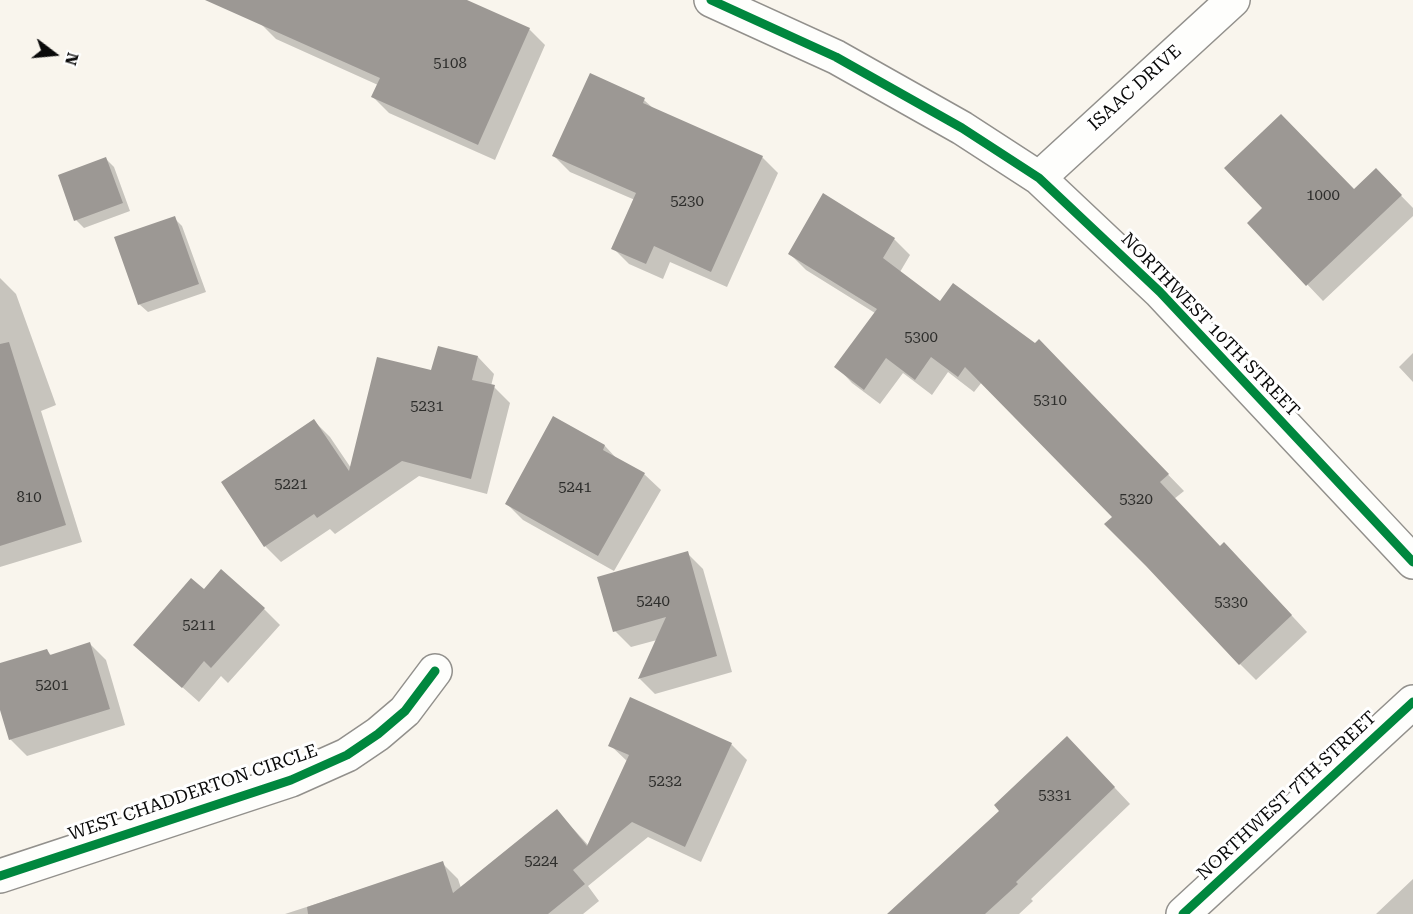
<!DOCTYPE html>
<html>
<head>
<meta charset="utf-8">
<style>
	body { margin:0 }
	#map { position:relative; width:1413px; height:914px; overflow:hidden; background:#f9f5ed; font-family:"Roboto Serif",serif }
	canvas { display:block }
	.north { position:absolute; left:24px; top:24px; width:60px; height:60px; -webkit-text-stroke:4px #fff; paint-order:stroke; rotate:106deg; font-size:16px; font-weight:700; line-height:24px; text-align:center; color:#0a0a0a }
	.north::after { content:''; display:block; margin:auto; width:21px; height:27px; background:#0a0a0a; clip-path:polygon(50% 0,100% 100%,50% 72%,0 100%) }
</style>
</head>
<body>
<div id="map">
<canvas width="1413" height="914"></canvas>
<div class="north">N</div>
</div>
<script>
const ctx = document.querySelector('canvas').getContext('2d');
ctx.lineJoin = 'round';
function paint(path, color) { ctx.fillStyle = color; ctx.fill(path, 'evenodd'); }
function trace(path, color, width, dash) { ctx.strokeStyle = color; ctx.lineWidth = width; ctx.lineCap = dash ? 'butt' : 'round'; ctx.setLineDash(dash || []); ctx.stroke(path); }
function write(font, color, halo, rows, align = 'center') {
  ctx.font = font + ' "Roboto Serif",serif'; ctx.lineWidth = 6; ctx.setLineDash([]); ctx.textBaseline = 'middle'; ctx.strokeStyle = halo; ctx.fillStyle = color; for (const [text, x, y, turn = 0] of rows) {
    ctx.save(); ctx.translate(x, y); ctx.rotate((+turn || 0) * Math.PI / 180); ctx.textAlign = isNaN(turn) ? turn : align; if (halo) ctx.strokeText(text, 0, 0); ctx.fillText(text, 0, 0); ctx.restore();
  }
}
paint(new Path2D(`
	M 246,0 L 440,0 L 529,29 L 545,45 L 495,160 L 389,113 L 373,97 L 378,85 L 276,39 L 260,23 Z
	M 644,100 L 654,109 L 762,157 L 778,173 L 727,287 L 670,262 L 663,279 L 629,264 L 613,248 L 635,200 L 570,172 L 554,156 Z
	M 106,159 L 114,167 L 130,211 L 84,228 L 76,220 Z
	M 1376,170 L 1413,208 L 1413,216 L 1323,301 L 1249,223 L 1264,208 L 1354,191 Z
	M 174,218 L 182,226 L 206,292 L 148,312 L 139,304 Z
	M 894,239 L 910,255 L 900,272 L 941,303 L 1055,358 L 1184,491 L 1174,499 L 1220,547 L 1240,560 L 1307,632 L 1256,680 L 1240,664 L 1114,517 L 982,382 L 974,392 L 948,372 L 932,395 L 903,373 L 880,404 L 852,383 L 836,366 L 875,313 L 806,270 L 790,254 Z
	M 0,278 L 16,294 L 56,405 L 41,411 L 82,542 L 0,567 Z
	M 1413,353 L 1413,382 L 1399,367 Z
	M 478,357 L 494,374 L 491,386 L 494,387 L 510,403 L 487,494 L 419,476 L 335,534 L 330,529 L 281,562 L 265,546 L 314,421 L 330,437 L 351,468 L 432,372 Z
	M 554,418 L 605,446 L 617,459 L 644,474 L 661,490 L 614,571 L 523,520 L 507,504 Z
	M 687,553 L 703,569 L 732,672 L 655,694 L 640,679 L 657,640 L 631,647 L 615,631 Z
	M 204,591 L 264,609 L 280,625 L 228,683 L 221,676 L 199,702 L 135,645 Z
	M 90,644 L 106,660 L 125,725 L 27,756 L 10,739 L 0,705 L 0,665 L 47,651 L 52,656 Z
	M 731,744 L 747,760 L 701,862 L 648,837 L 588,886 L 599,901 L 583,914 L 285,914 L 442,863 L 458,879 L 461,888 L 557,811 L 589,846 L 628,762 L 610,745 Z
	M 1083,754 L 1130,804 L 1031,899 L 1033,901 L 1019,914 L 889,914 Z
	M 1413,879 L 1413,914 L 1376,914 Z`), '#0003');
paint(new Path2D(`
	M 205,0 L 467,0 L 530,28 L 478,145 L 371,97 L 380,78 Z
	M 590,73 L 645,98 L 643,103 L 763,156 L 711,272 L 654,246 L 646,264 L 611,249 L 636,193 L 552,156 Z
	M 1281,114 L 1354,189 L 1376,168 L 1402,195 L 1306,286 L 1247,223 L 1262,208 L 1224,168 Z
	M 106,157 L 123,203 L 74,221 L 58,175 Z
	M 823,193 L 895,238 L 883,258 L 940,301 L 953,283 L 1035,343 L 1039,339 L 1169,474 L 1160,482 L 1220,546 L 1224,542 L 1292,615 L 1239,665 L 1146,566 L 1104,524 L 1112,517 L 965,367 L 958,377 L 931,357 L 915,380 L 886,358 L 864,390 L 834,367 L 877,309 L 788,254 Z
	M 175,216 L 199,284 L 138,305 L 114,237 Z
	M 9,342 L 66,525 L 0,546 L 0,344 Z
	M 438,346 L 478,356 L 472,380 L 495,385 L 471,479 L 402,461 L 317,518 L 314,514 L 264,547 L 221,482 L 314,419 L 349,471 L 377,357 L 431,370 Z
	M 553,416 L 605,445 L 603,450 L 645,473 L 598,556 L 505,504 Z
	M 688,551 L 717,656 L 638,679 L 666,617 L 613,632 L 597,577 Z
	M 221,569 L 265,608 L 211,668 L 204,661 L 182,688 L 133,645 L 191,578 L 204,589 Z
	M 90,642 L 110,709 L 9,740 L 0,710 L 0,663 L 47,649 L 50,655 Z
	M 630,697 L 732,743 L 685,847 L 632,822 L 573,870 L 585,884 L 548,914 L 308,914 L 307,907 L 443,861 L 453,893 L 557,809 L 587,846 L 629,755 L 608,746 Z
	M 1067,736 L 1115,787 L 1016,882 L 1018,884 L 985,914 L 887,914 L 999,811 L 994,805 Z`), '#9c9894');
const minor = new Path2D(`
	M 711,0 L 836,57 L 962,128 L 1039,178 L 1160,292 L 1413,562
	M 1039,178 L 1233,0
	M 0,876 L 291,780 L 347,755 L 378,734 L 405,711 L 435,671
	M 1183,914 L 1413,702`);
trace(minor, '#92908c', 36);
trace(minor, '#fefefc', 33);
trace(new Path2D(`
	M 711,0 L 836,57 L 962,128 L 1039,178 L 1160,292 L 1413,562
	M 0,876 L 291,780 L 347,755 L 378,734 L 405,711 L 435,671
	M 1183,914 L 1413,702`), '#00873e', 9);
write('15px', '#2e2e2c', null, [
	["5108",450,64],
	["1000",1323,196],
	["5230",687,202],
	["5300",921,338],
	["5310",1050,401],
	["5231",427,407],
	["5221",291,485],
	["5241",575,488],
	["810",29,498],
	["5320",1136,500],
	["5240",653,602],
	["5330",1231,603],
	["5211",199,626],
	["5201",52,686],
	["5232",665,782],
	["5331",1055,796],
	["5224",541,862]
]);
write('18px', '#0a0a0a', '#fff', [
	["ISAAC DRIVE",1135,88,-42],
	["NORTHWEST 10TH STREET",1210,325,46],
	["WEST CHADDERTON CIRCLE",193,793,-19],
	["NORTHWEST 7TH STREET",1287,796,-43]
]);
</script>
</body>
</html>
